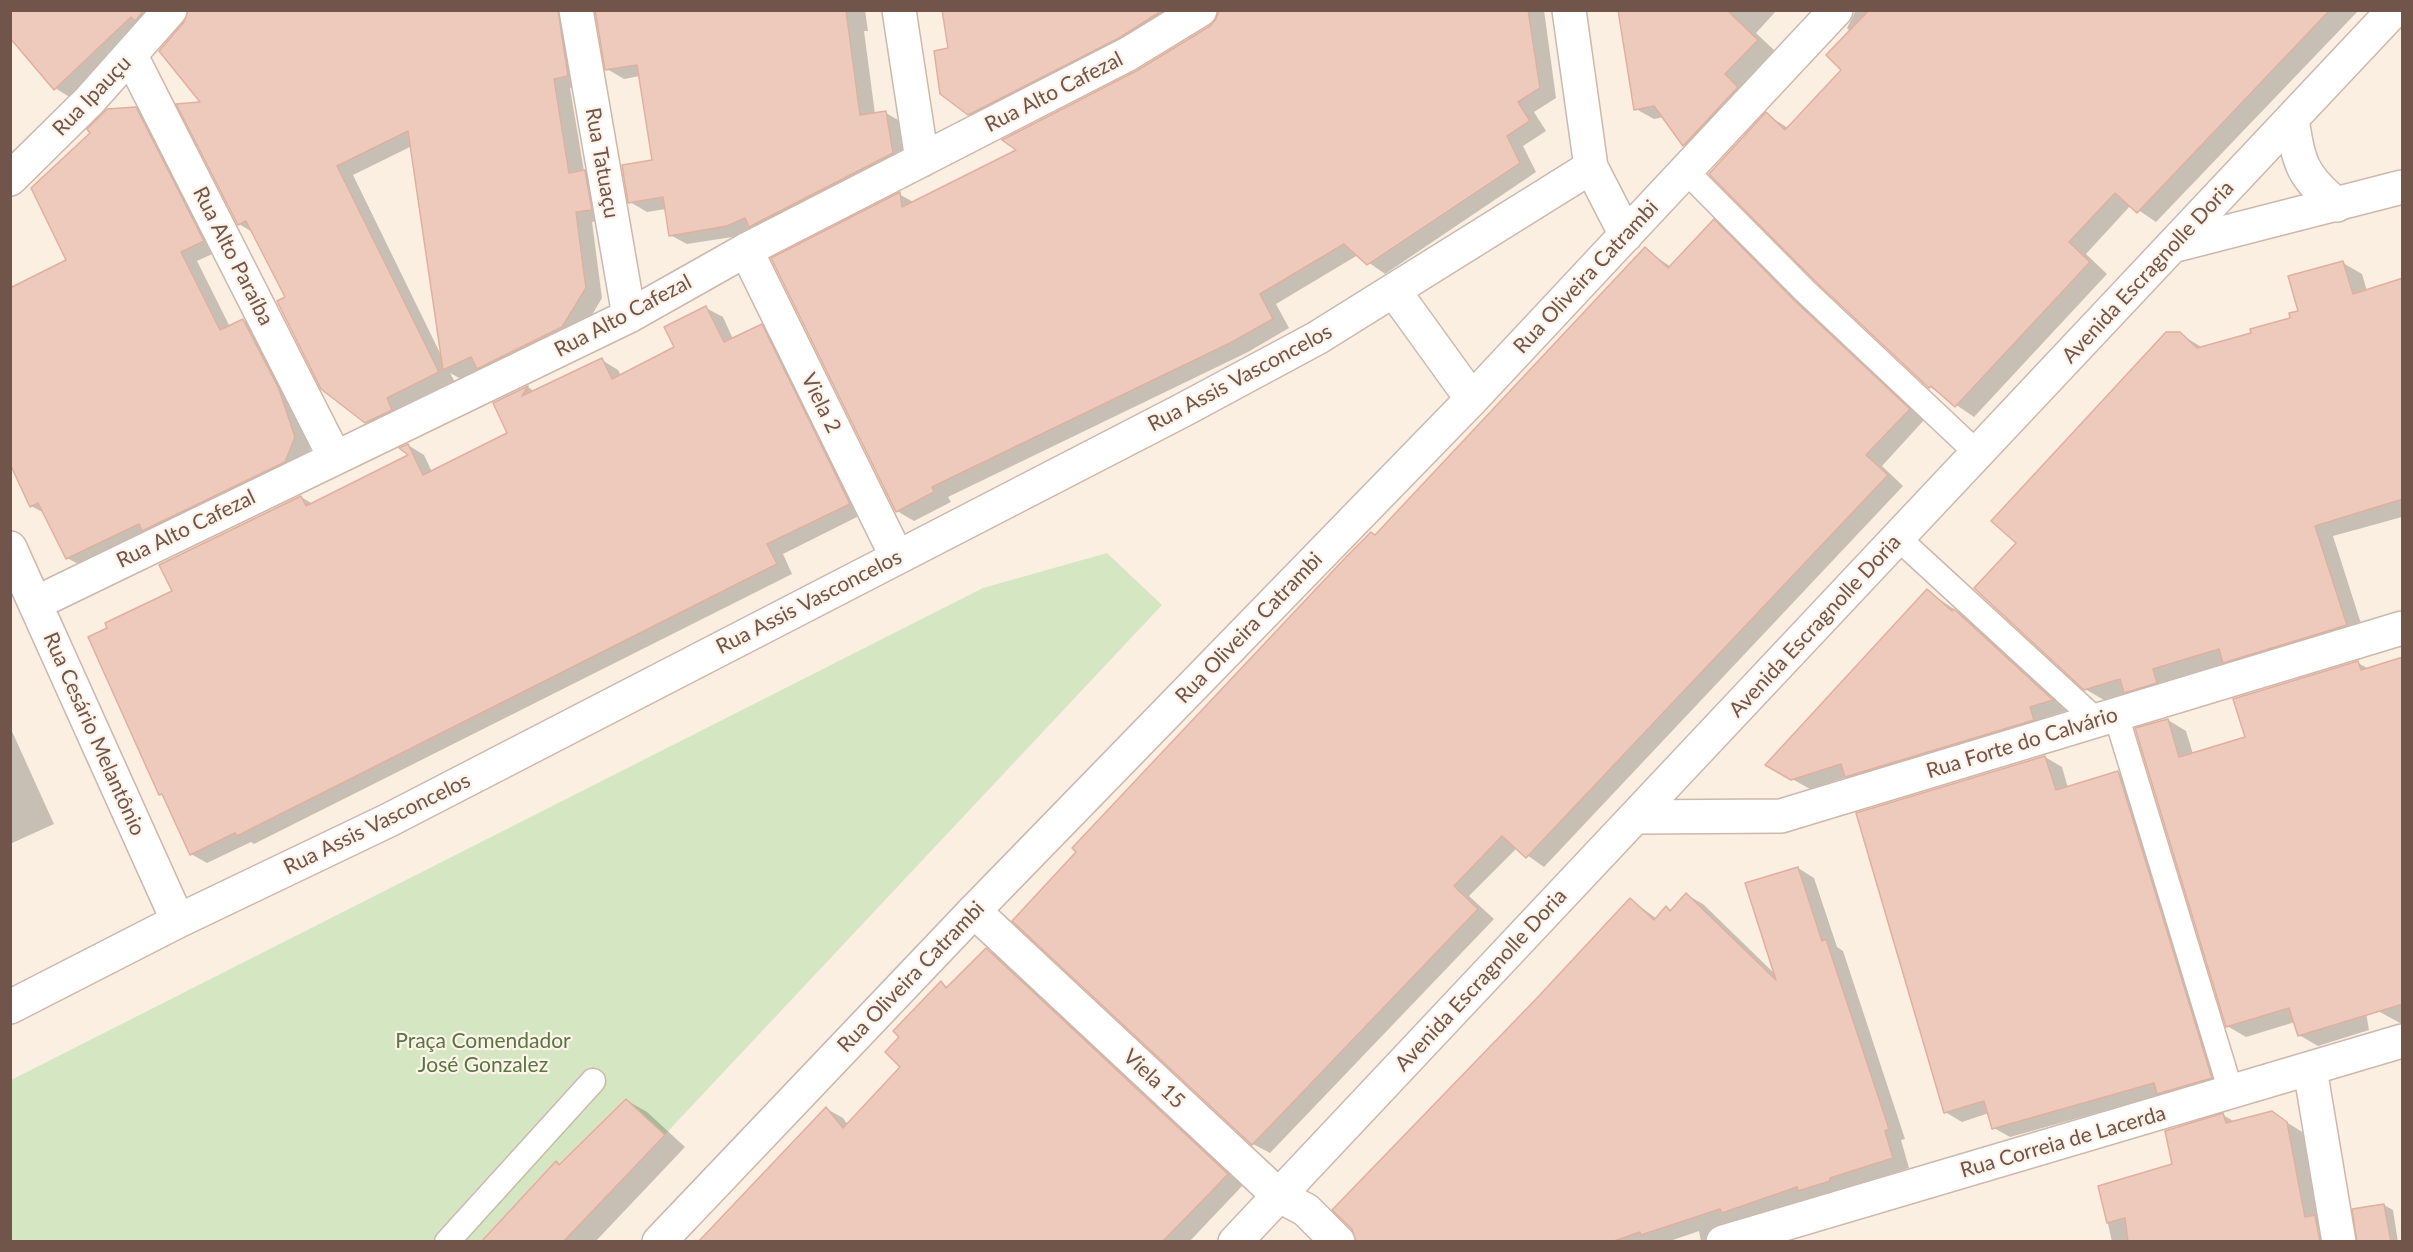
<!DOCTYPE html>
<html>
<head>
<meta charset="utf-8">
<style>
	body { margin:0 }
	#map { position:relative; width:2413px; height:1252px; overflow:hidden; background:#fbefe2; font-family:Lato,sans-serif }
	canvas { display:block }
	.frame { position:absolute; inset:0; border:12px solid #71544a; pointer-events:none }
</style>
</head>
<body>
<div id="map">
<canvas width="2413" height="1252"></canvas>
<div class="frame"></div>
</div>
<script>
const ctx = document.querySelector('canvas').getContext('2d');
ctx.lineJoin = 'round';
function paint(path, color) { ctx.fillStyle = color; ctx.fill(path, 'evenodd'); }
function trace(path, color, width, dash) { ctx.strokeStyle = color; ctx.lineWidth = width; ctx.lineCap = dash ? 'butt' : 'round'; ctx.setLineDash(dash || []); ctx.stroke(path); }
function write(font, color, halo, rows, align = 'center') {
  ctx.font = font + ' Lato,sans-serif'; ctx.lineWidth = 4.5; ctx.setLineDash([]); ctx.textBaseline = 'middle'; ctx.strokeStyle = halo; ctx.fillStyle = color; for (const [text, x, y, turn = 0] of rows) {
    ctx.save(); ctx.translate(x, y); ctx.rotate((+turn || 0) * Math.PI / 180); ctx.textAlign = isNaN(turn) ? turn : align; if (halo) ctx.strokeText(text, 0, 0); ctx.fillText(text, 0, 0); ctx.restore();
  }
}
paint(new Path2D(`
	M 1107,553 L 1162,605 L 565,1241 L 11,1242 L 11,1080 L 983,588 Z`), '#d5e7c2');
paint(new Path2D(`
	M 10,10 L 169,10 L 71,98 L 55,88 Z
	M 206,10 L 577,10 L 585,85 L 570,88 L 584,171 L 601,182 L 608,219 L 592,222 L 602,298 L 579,337 L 495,378 L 481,369 L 461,379 L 450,373 L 455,382 L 403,408 L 383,432 L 366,422 L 288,297 L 254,233 L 239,224 L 203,103 ZM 412,146 L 441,355 L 353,175 Z
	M 595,10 L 865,10 L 868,31 L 864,31 L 875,114 L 886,113 L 903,123 L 909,163 L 745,235 L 687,244 L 670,235 L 666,209 L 647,212 L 630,202 L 653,161 L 640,76 L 624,79 L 607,69 Z
	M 944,10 L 1195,10 L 987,123 L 969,114 L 950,49 Z
	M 1259,10 L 1544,10 L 1556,98 L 1534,112 L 1546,131 L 1523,146 L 1536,172 L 1385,274 L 1358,255 L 1276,304 L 1289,328 L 1248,352 L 948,497 L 951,502 L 914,521 L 897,511 L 899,194 L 915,203 L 1019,150 Z
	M 1620,10 L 1777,10 L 1756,33 L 1775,51 L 1742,85 L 1756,98 L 1702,155 L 1684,145 L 1664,117 L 1654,119 L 1636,109 Z
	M 1856,10 L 2359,10 L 2156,222 L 2131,205 L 2086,254 L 2107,274 L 1974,417 L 1930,387 L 1766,114 L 1788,128 L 1843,70 L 1851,32 L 1847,28 Z
	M 135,108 L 152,118 L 219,251 L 197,261 L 230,327 L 243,320 L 260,330 L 311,447 L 302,471 L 84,567 L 67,558 L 46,514 L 31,506 L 68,261 Z
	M 1714,221 L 1731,231 L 1925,419 L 1882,466 L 1903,486 L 1544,867 L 1517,848 L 1469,896 L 1494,919 L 1270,1153 L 1253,1144 L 1375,536 L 1645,249 L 1671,267 Z
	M 2343,263 L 2362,274 L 2367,291 L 2402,280 L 2402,517 L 2333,536 L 2365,636 L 2243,673 L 2226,663 L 2171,680 L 2175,693 L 2144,702 L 2127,693 L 2104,700 L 2085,689 L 2018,543 L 2180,334 L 2203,348 L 2292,319 Z
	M 706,308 L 723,317 L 733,339 L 762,326 L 778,335 L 865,513 L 783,554 L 792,574 L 254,844 L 251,842 L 207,863 L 191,854 L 166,798 L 160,794 L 174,592 L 301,497 L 313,504 L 411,456 L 408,445 L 424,455 L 432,472 L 509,434 L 495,404 L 528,387 L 535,392 L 602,360 L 618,370 L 621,376 L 676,348 Z
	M 1927,591 L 1973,622 L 2069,710 L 2047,717 L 2051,730 L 1864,786 L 1848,777 L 1810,789 L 1767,765 Z
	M 2402,659 L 2402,1024 L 2378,1011 L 2360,978 L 2369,1030 L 2318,1046 L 2299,1035 L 2295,1022 L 2246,1037 L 2227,1026 L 2168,720 L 2186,731 L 2193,754 L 2246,738 L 2358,663 L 2369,669 Z
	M 10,727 L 54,824 L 10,844 Z
	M 2045,757 L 2062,767 L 2068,788 L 2118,773 L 2135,783 L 2228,1087 L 2174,1103 L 2161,1095 L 2010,1137 L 1994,1128 L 1989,1113 L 1962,1122 L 1945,1112 Z
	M 1798,868 L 1814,878 L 1837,947 L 1843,951 L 1905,1139 L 1901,1140 L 1909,1168 L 1785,1210 L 1724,1242 L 1701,1242 L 1699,1231 L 1667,1242 L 1358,1242 L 1357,1236 L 1334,1210 L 1538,999 L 1630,899 L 1657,919 L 1667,908 L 1671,911 L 1687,895 L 1703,904 L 1776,975 Z
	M 987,950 L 1003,959 L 1244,1184 L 1189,1242 L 701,1242 L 827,1109 L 843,1118 L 848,1125 L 902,1067 L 901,1037 L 941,983 L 949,988 Z
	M 626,1100 L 647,1112 L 685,1147 L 595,1242 L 484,1242 L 556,1163 L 560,1166 Z
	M 2272,1113 L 2307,1135 L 2338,1242 L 2112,1242 L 2100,1187 L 2174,1165 L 2223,1115 L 2235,1122 Z
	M 2384,1205 L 2393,1210 L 2398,1242 L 2358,1242 Z`), '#0003');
const building = new Path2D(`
	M 10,10 L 144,10 L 135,21 L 131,17 L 54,90 L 10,38 Z
	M 188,10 L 558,10 L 568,76 L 554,79 L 569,173 L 585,170 L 592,210 L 576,212 L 586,288 L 562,327 L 477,369 L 471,357 L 443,370 L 408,131 L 337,166 L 439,372 L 387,398 L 392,410 L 365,423 L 321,389 L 277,301 L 285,297 L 246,221 L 238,225 L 176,104 L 200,102 L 159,51 L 184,22 Z
	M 595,10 L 846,10 L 860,115 L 886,111 L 893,153 L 749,227 L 745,218 L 727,226 L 669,236 L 663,197 L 628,203 L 622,165 L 652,160 L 637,65 L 605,70 Z
	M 942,10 L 1163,10 L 1119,38 L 968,115 L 940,94 L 934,51 L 948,48 Z
	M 1219,10 L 1528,10 L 1540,88 L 1518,102 L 1530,121 L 1507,136 L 1520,163 L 1367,265 L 1344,244 L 1260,294 L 1273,319 L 1230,343 L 932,487 L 934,492 L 896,512 L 771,258 L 900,192 L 902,207 L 1016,150 L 1002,140 L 1138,70 L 1210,26 L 1216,19 Z
	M 1618,10 L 1727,10 L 1758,40 L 1725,74 L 1738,87 L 1683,146 L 1654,106 L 1634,110 Z
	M 1869,10 L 2330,10 L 2137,213 L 2115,193 L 2069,242 L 2090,262 L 1955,407 L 1931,386 L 1929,388 L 1815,281 L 1709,174 L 1766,112 L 1785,130 L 1841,70 L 1826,55 Z
	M 136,107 L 204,241 L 181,252 L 220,330 L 243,319 L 279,389 L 295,437 L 285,462 L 142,531 L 139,524 L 66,559 L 38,503 L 30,507 L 10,464 L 10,288 L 66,260 L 31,188 L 90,133 L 87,129 L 107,109 Z
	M 1714,219 L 1795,301 L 1910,409 L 1866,455 L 1888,475 L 1526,858 L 1502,836 L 1454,886 L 1478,909 L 1252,1145 L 1012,921 L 1076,852 L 1072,848 L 1347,556 L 1371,532 L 1375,535 L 1645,247 L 1668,268 Z
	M 2343,261 L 2353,294 L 2403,278 L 2403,499 L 2315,526 L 2347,625 L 2223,663 L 2219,649 L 2153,669 L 2157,683 L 2124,693 L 2120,679 L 2084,690 L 1974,588 L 2016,543 L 1991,521 L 2166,332 L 2180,332 L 2197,348 L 2251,333 L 2250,329 L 2290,318 L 2289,313 L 2298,311 L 2288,276 Z
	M 706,306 L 724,342 L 762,324 L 850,504 L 767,544 L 777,564 L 237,836 L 235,833 L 190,855 L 162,794 L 159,795 L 149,773 L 88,637 L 107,628 L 105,623 L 172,591 L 159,565 L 301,496 L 306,506 L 408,455 L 399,448 L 408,444 L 423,475 L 507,433 L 493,403 L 528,386 L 522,396 L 602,358 L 612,379 L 674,347 L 664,327 Z
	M 1927,589 L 1952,611 L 1954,609 L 2053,700 L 2030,707 L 2034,720 L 1845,777 L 1841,764 L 1791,780 L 1765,765 Z
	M 2403,657 L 2403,1004 L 2298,1036 L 2289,1008 L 2226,1027 L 2135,728 L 2168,719 L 2179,757 L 2245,737 L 2233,699 L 2358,661 L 2361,670 Z
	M 2045,756 L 2056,790 L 2118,771 L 2212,1078 L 2157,1094 L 2154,1083 L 1992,1129 L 1984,1101 L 1944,1113 L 1856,813 Z
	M 1798,867 L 1822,941 L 1826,939 L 1889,1129 L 1885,1131 L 1893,1158 L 1830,1178 L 1830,1181 L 1798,1191 L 1797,1187 L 1722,1213 L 1720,1209 L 1641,1235 L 1640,1232 L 1611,1242 L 1356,1242 L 1352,1229 L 1332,1210 L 1537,998 L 1630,898 L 1654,920 L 1666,906 L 1670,911 L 1686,893 L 1776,980 L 1745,883 Z
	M 986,948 L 1228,1174 L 1209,1194 L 1162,1242 L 698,1242 L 826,1107 L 843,1128 L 900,1067 L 885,1052 L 899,1037 L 893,1031 L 941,981 L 946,988 Z
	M 626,1099 L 665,1135 L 563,1242 L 481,1242 L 556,1161 L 559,1165 Z
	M 2272,1111 L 2287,1122 L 2305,1217 L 2315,1215 L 2320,1242 L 2128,1242 L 2125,1218 L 2107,1223 L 2098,1186 L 2172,1164 L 2165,1131 L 2223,1113 L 2226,1123 Z
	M 2384,1204 L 2391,1242 L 2357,1242 L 2352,1209 Z`);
paint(building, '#eecabc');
trace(building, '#e0af9d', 1.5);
const service = new Path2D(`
	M 1685,170 L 1805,291 L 1977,453
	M 1898,538 L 2097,721
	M 2116,715 L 2231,1092
	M 447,1242 L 593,1081`);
const pedestrian = new Path2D(`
	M 746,250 L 897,557
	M 974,911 L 1278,1195 L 1306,1210 L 1338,1242`);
const minor = new Path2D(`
	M 576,10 L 629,316
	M 899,10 L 922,160
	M 1569,10 L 1591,167 L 1626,235
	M 131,56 L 334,456
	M 2292,119 C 2299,163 2301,175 2337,205
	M 10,179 L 89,101 L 170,10
	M 2172,246 L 2402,187
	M 1394,291 L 1472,399
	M 10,548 L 178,921
	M 36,603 L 629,316 L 746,250 L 1128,54 L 1200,10
	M 1635,817 L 1781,816 L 2402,628
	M 10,1007 L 178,921 L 389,820 L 1183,410 L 1317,338 L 1591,167
	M 2310,1069 L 2339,1242
	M 659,1242 L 974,911 L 1472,399 L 1836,10
	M 1235,1242 L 2394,10
	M 1723,1242 L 2402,1041`);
trace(service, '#cdb8ad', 27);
trace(pedestrian, '#cdb8ad', 36);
trace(minor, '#cdb8ad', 36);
trace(service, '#fff', 24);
trace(pedestrian, '#fff', 33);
trace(minor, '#fff', 33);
write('21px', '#71544a', '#fef3e8', [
	["Rua Alto Cafezal",1054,92,-27],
	["Rua Ipauçu",92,96,-46],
	["Rua Tatuaçu",602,163,80],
	["Rua Alto Paraíba",233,256,63],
	["Avenida Escragnolle Doria",2148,272,-47],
	["Rua Oliveira Catrambi",1586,277,-47],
	["Rua Alto Cafezal",623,316,-28],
	["Rua Assis Vasconcelos",1240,378,-28],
	["Viela 2",821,403,64],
	["Rua Alto Cafezal",186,529,-26],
	["Rua Assis Vasconcelos",809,602,-27],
	["Avenida Escragnolle Doria",1815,626,-47],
	["Rua Oliveira Catrambi",1249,628,-46],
	["Rua Cesário Melantônio",94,734,66],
	["Rua Forte do Calvário",2022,743,-17],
	["Rua Assis Vasconcelos",377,824,-26],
	["Rua Oliveira Catrambi",911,977,-46],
	["Avenida Escragnolle Doria",1481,980,-47],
	["Viela 15",1154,1079,43],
	["Rua Correia de Lacerda",2063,1142,-16]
]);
write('21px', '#577643', '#fef3e8', [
	["Praça Comendador",483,1041],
	["José Gonzalez",483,1065]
]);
</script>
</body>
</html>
